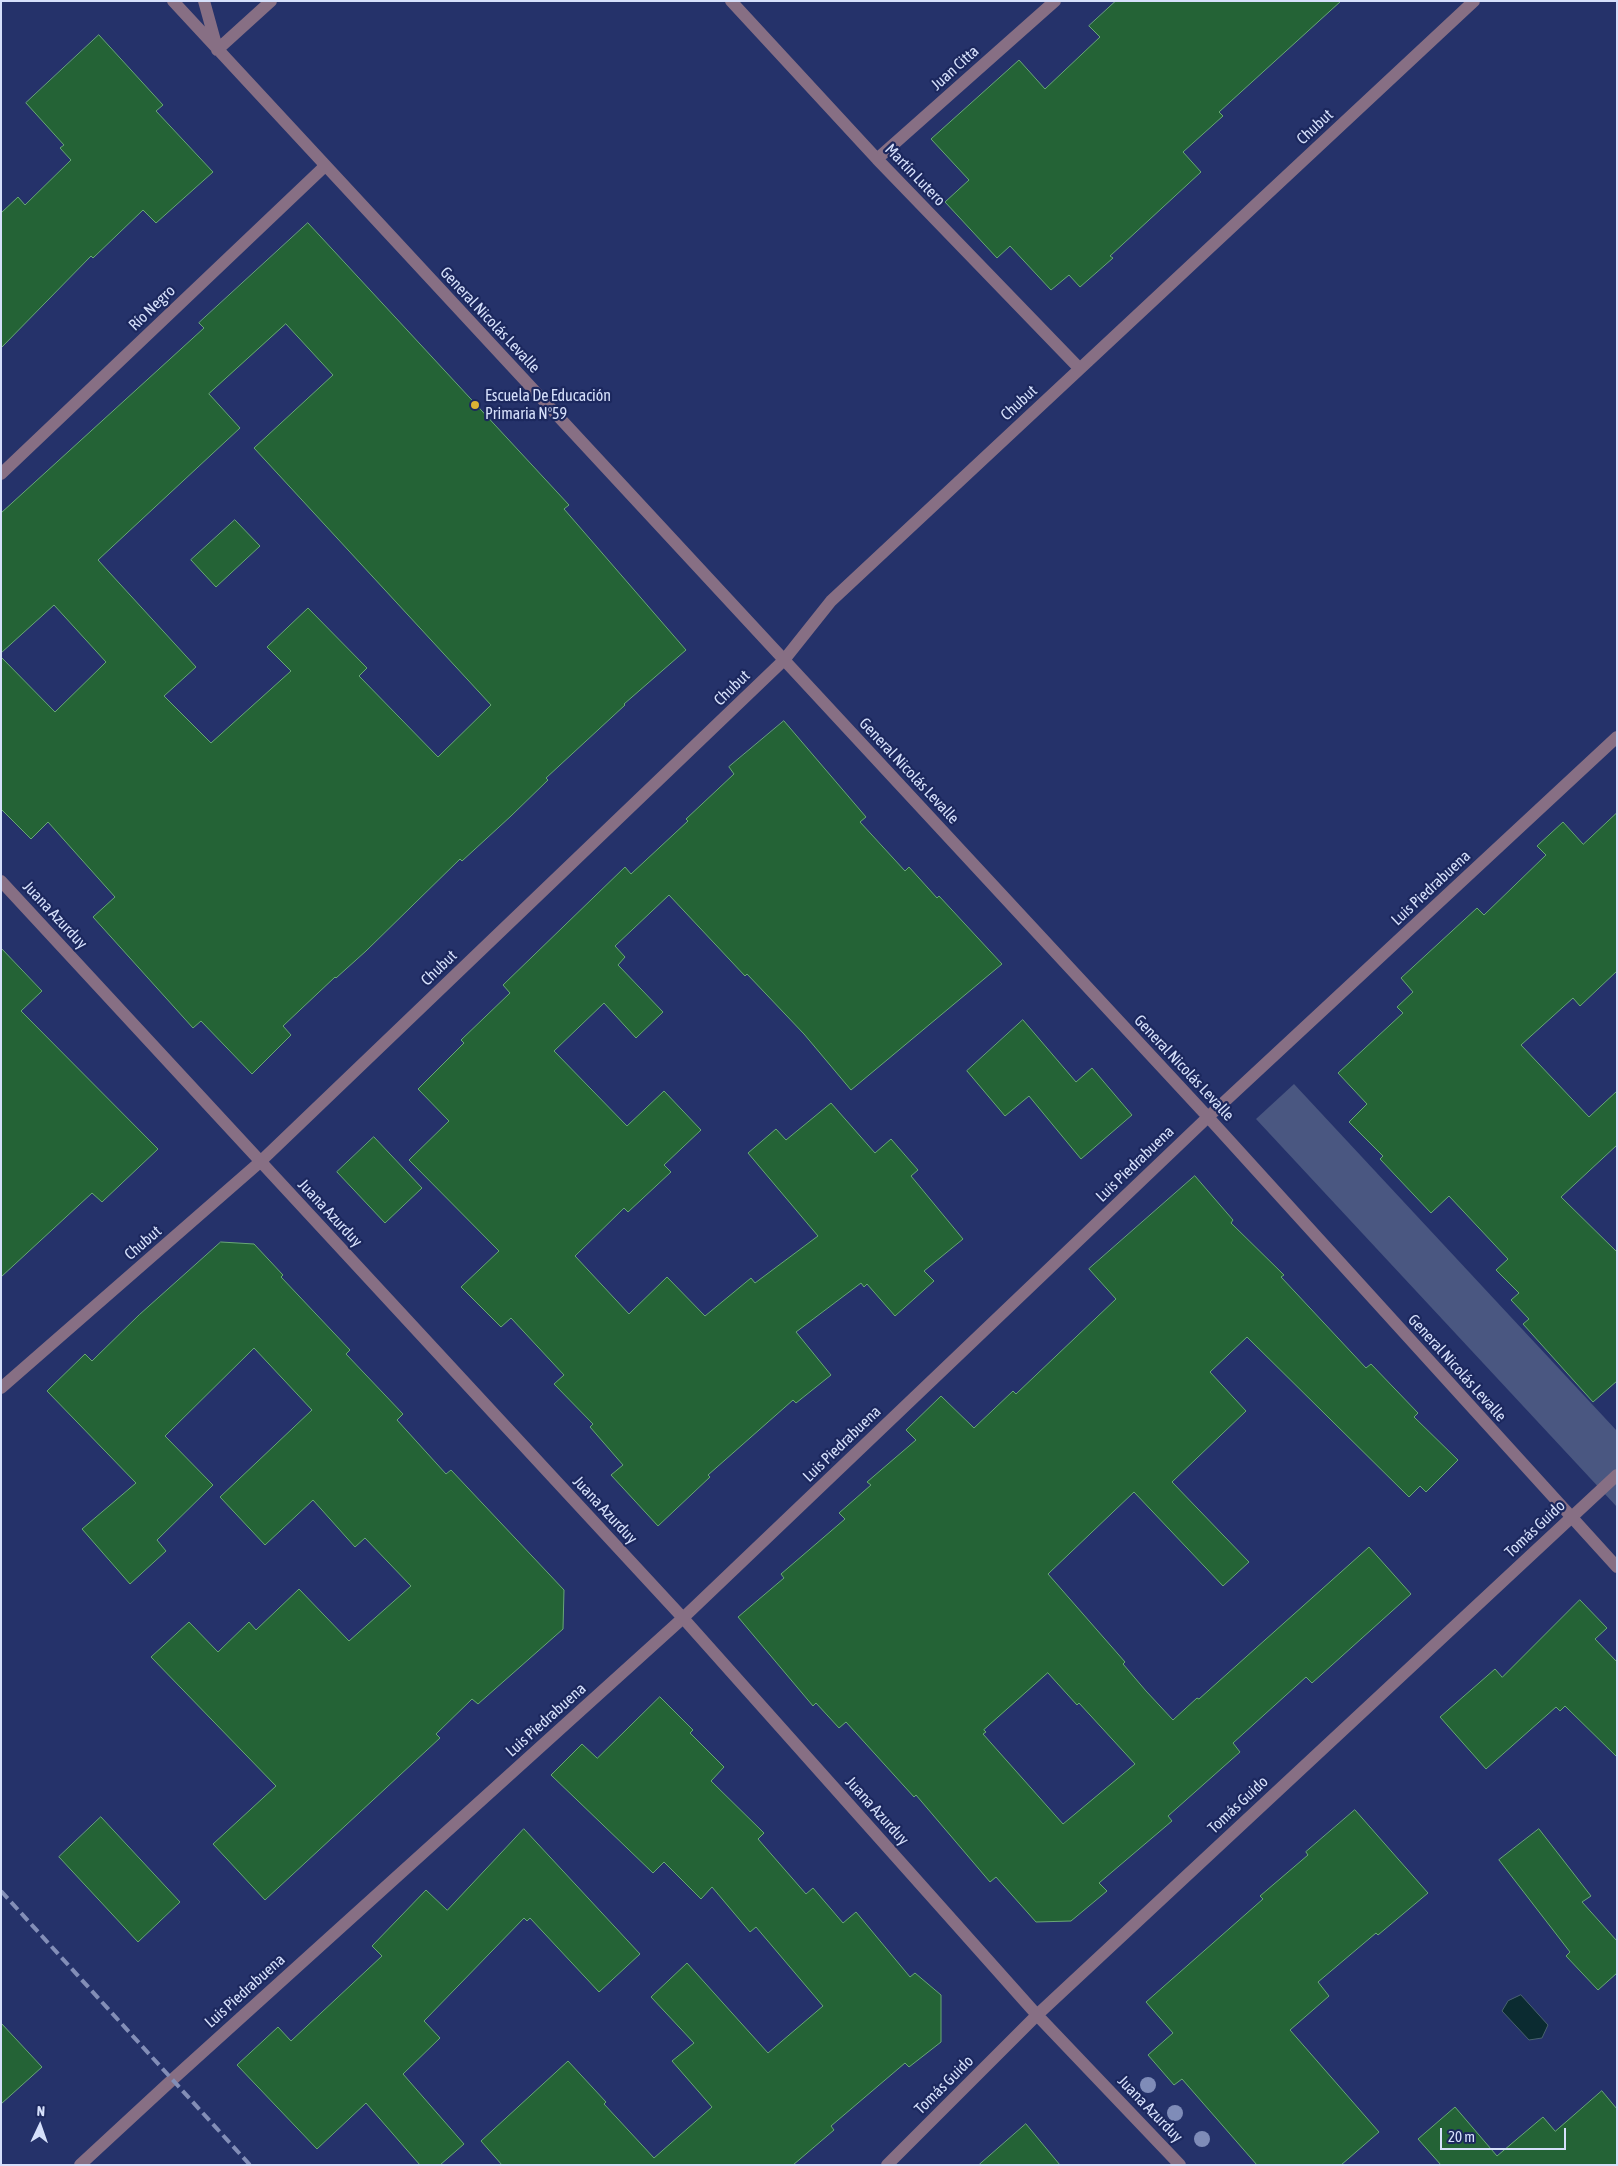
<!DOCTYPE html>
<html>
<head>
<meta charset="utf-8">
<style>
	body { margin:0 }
	#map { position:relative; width:1618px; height:2166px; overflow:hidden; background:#25326a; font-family:"Asap Condensed",sans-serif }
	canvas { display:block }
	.frame { position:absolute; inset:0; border:2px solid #d6e0fb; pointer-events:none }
	.north { position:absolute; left:15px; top:2101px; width:50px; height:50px; -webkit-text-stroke:4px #1c285e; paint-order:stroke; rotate:3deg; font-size:14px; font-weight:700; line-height:20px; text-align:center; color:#d6e0fb }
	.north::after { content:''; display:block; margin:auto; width:18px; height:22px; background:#d6e0fb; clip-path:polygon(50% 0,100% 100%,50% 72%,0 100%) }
	.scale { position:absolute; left:1440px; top:2128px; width:126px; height:22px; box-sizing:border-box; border:2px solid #d6e0fb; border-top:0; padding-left:6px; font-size:15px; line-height:18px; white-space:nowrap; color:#d6e0fb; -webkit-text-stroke:4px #1c285e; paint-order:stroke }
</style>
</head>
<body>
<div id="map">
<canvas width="1618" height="2166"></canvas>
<div class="frame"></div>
<div class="north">N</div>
<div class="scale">20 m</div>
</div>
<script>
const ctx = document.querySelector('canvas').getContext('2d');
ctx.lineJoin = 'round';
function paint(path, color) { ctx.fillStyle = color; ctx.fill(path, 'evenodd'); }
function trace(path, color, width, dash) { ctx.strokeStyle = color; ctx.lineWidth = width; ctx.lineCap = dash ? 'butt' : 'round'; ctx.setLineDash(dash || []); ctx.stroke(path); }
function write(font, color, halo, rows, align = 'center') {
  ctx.font = font + ' "Asap Condensed",sans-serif'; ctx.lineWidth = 4.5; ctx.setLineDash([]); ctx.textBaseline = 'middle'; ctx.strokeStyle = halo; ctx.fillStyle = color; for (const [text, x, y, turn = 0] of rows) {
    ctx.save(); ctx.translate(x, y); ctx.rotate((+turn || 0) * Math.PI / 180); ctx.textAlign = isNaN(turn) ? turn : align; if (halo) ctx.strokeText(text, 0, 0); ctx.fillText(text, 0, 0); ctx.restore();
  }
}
paint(new Path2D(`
	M 1294,1084 L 1617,1431 L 1617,1507 L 1256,1119 Z`), '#4a5781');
const water = new Path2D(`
	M 1521,1995 L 1548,2025 L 1542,2038 L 1529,2040 L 1502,2011 L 1508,2001 Z`);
paint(water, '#0b2b31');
trace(water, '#48616e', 1);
const building = new Path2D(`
	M 1116,1 L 1341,1 L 1219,112 L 1223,116 L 1183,152 L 1201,172 L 1110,256 L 1113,258 L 1080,287 L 1069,275 L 1051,290 L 1010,246 L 997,258 L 945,202 L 969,180 L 931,139 L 1019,60 L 1045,89 L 1100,37 L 1089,26 Z
	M 99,35 L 163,105 L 156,111 L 213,172 L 156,223 L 143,210 L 93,258 L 91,256 L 1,348 L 1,213 L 18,197 L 25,205 L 71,160 L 60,148 L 64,145 L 26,103 Z
	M 308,223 L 569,505 L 564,509 L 686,650 L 624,704 L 625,705 L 546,778 L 548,780 L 511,816 L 462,861 L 460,859 L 366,951 L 336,978 L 335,977 L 283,1026 L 291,1035 L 252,1074 L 201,1021 L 193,1028 L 93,917 L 115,897 L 48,822 L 31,839 L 1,809 L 1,657 L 55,712 L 106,662 L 54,605 L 1,653 L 1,513 L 204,328 L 199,323 ZM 286,324 L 333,375 L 254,448 L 491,705 L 438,757 L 359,676 L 367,668 L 308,608 L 267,647 L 291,671 L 211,743 L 164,696 L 196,667 L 98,560 L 240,428 L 209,394 Z
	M 235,520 L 260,546 L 216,587 L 191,560 Z
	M 784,721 L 866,817 L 860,822 L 905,871 L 909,867 L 937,898 L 939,896 L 1002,964 L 851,1090 L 804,1034 L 747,974 L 745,976 L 669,895 L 615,946 L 625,957 L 618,965 L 663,1012 L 636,1038 L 604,1003 L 554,1051 L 627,1126 L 664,1091 L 701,1130 L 664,1165 L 671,1172 L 628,1212 L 624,1208 L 575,1256 L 629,1314 L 667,1277 L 705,1316 L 751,1278 L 755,1283 L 818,1236 L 748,1153 L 776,1129 L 786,1140 L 831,1103 L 875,1153 L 891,1139 L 918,1170 L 911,1176 L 963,1239 L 924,1271 L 934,1281 L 895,1316 L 867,1284 L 864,1287 L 861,1283 L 796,1332 L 831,1375 L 796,1403 L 793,1400 L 708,1475 L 710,1477 L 658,1526 L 611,1475 L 623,1465 L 590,1427 L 593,1424 L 554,1384 L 564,1375 L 511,1318 L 501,1327 L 461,1287 L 499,1251 L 409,1160 L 449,1121 L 418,1089 L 464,1043 L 461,1040 L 510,993 L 503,985 L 625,867 L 631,874 L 688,821 L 686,819 L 734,774 L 729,767 Z
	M 1617,813 L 1617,971 L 1580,1006 L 1573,998 L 1521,1045 L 1589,1117 L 1617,1091 L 1617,1145 L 1561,1197 L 1617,1252 L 1617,1381 L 1593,1402 L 1523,1324 L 1529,1319 L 1511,1300 L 1519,1293 L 1496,1270 L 1508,1259 L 1449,1196 L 1431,1213 L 1380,1159 L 1383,1156 L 1349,1122 L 1367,1104 L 1338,1073 L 1403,1013 L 1397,1007 L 1413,992 L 1401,978 L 1477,908 L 1484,915 L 1546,855 L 1537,846 L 1563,822 L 1583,844 Z
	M 1,948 L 42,991 L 21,1011 L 158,1149 L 102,1202 L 92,1193 L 1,1277 Z
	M 1023,1020 L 1076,1082 L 1092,1068 L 1132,1115 L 1081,1159 L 1029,1096 L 1005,1116 L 967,1071 Z
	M 374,1137 L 422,1188 L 385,1223 L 337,1172 Z
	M 1195,1176 L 1233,1220 L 1231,1223 L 1284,1275 L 1281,1277 L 1366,1368 L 1371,1364 L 1418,1413 L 1414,1417 L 1458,1460 L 1426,1492 L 1420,1486 L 1409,1497 L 1247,1337 L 1210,1372 L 1246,1411 L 1172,1482 L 1249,1562 L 1223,1586 L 1134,1492 L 1048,1574 L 1125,1662 L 1123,1664 L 1146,1691 L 1173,1720 L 1197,1698 L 1199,1699 L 1369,1547 L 1411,1594 L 1312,1683 L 1306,1677 L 1233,1743 L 1240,1752 L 1168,1816 L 1172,1821 L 1099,1883 L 1107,1891 L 1071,1921 L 1036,1922 L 996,1877 L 990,1882 L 916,1795 L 914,1797 L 846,1722 L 839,1728 L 816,1703 L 813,1706 L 738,1617 L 784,1578 L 781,1574 L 845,1519 L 839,1513 L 871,1485 L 867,1482 L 916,1440 L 906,1430 L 941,1396 L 974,1428 L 1013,1391 L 1016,1394 L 1116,1299 L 1089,1269 ZM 1048,1673 L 1077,1705 L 1079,1703 L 1135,1764 L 1063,1824 L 983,1734 L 986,1732 L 984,1730 Z
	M 221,1242 L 254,1244 L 283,1275 L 281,1277 L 350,1350 L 346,1354 L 403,1414 L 397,1420 L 446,1474 L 451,1470 L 564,1590 L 563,1629 L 478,1704 L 472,1699 L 436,1734 L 440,1738 L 265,1900 L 213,1844 L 276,1786 L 151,1657 L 189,1622 L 218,1652 L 249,1622 L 256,1630 L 299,1589 L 349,1641 L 411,1586 L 365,1538 L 355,1547 L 313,1500 L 265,1545 L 220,1497 L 312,1410 L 254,1348 L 165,1436 L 213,1485 L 157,1540 L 166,1551 L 130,1584 L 82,1529 L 136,1483 L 47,1391 L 85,1354 L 92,1361 L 139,1315 Z
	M 1580,1600 L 1607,1628 L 1595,1639 L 1617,1662 L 1617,1757 L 1565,1706 L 1560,1711 L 1556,1707 L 1486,1769 L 1440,1717 L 1495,1669 L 1502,1677 Z
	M 660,1697 L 693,1730 L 690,1733 L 724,1767 L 711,1781 L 764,1833 L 758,1839 L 806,1894 L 813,1888 L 843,1923 L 856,1912 L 910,1977 L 915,1973 L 941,1995 L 941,2042 L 909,2067 L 905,2063 L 831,2126 L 834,2130 L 793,2165 L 502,2165 L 481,2141 L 568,2061 L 606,2102 L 604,2104 L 654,2158 L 712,2107 L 672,2061 L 694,2043 L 651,1997 L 687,1963 L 768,2053 L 823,2006 L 756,1927 L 750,1932 L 712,1887 L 701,1899 L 664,1862 L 653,1873 L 551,1775 L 582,1744 L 597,1758 Z
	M 1355,1810 L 1428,1893 L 1378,1935 L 1376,1933 L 1318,1982 L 1329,1996 L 1290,2030 L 1379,2132 L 1341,2165 L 1257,2165 L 1182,2079 L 1174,2085 L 1148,2055 L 1173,2033 L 1146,2002 L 1263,1899 L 1260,1896 L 1308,1855 L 1306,1852 Z
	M 101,1817 L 180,1902 L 138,1942 L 59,1857 Z
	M 524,1829 L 640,1954 L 599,1992 L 530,1918 L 527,1921 L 524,1918 L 424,2021 L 440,2038 L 403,2074 L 464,2144 L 440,2165 L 420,2165 L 366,2103 L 317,2149 L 237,2065 L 278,2027 L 291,2041 L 382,1956 L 372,1946 L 426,1890 L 447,1910 Z
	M 1539,1829 L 1591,1896 L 1582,1902 L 1617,1941 L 1617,1973 L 1598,1990 L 1566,1956 L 1570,1952 L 1499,1860 Z
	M 1,2023 L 42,2067 L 1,2104 Z
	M 1602,2091 L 1617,2109 L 1617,2165 L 1441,2165 L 1418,2139 L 1455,2107 L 1497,2156 L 1543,2117 L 1555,2131 Z
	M 1026,2124 L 1060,2165 L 979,2165 Z`);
paint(building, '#246336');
trace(building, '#68a776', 1);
trace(new Path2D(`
	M 173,1 L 1208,1117 L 1617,1567
	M 204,1 L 217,48
	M 731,1 L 877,159 L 1079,368
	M 217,50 L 271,1
	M 877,159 L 1055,1
	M 1,474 L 325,166
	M 1,881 L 683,1618 L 1037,2015 L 1180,2165
	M 1,1388 L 260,1162 L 784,660 L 831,601 L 1474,1
	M 80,2165 L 173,2079 L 683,1618 L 1208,1117 L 1617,737
	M 887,2165 L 1037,2015 L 1617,1475`), '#876f84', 12);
trace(new Path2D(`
	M 1,1891 L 250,2165`), '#838eb7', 4, [10, 5]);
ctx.fillStyle = '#7f8cb8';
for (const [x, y] of [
	[1148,2085],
	[1175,2113],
	[1202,2139]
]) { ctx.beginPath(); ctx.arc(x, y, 8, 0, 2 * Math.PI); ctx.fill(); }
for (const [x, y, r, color] of [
	[475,405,5,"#dbb233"]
]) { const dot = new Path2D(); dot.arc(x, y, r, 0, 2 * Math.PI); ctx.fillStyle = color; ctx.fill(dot); trace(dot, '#1c285e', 2); }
write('16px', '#d6e0fb', '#1c285e', [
	["Juan Citta",955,68,-42],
	["Chubut",1315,127,-43],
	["Martín Lutero",915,175,46],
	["Río Negro",152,308,-44],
	["General Nicolás Levalle",490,320,47],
	["Chubut",1019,403,-43],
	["Chubut",732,688,-44],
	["General Nicolás Levalle",909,771,47],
	["Luis Piedrabuena",1431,888,-43],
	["Juana Azurduy",55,915,47],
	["Chubut",439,968,-44],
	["General Nicolás Levalle",1184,1068,47],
	["Luis Piedrabuena",1135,1164,-44],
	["Juana Azurduy",330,1213,47],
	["Chubut",143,1243,-41],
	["General Nicolás Levalle",1457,1368,48],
	["Luis Piedrabuena",842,1444,-44],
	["Juana Azurduy",605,1510,47],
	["Tomás Guido",1535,1529,-43],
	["Luis Piedrabuena",546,1720,-42],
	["Tomás Guido",1238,1805,-43],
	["Juana Azurduy",877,1811,48],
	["Luis Piedrabuena",245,1991,-42],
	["Tomás Guido",944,2085,-45],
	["Juana Azurduy",1150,2109,46]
]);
write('16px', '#d6e0fb', '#1c285e', [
	["Escuela De Educación",485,396],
	["Primaria Nº59",485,414]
], 'left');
</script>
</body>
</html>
